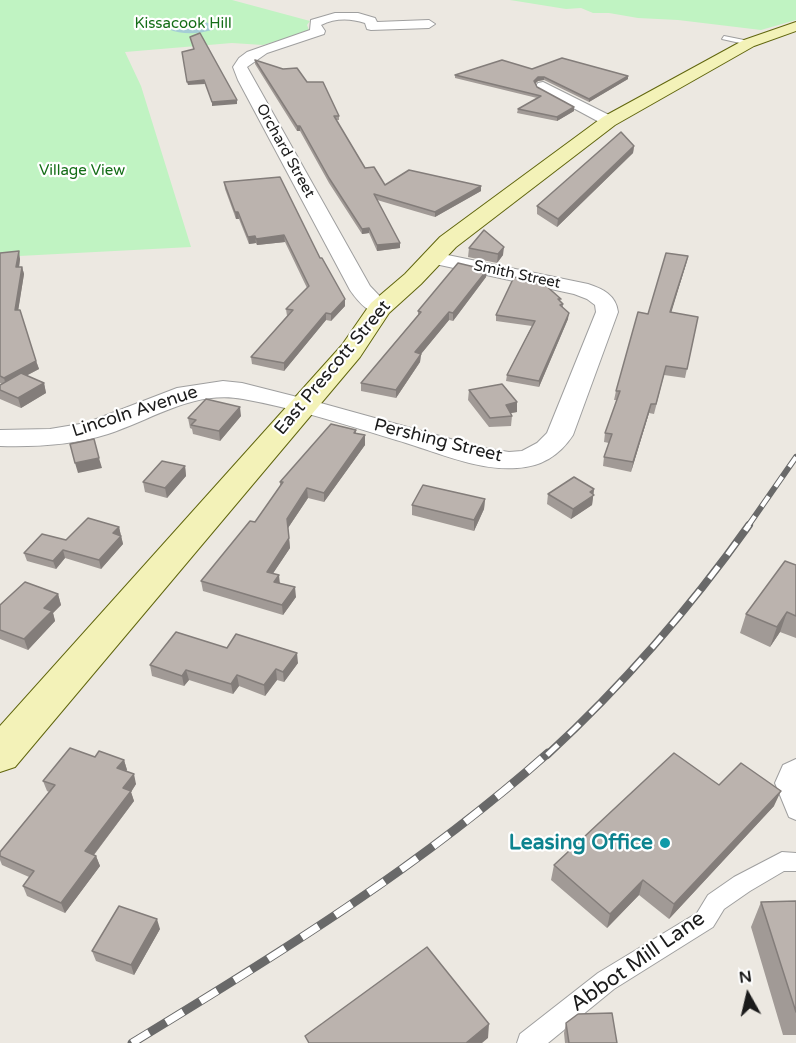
<!DOCTYPE html>
<html>
<head>
<meta charset="utf-8">
<style>
	body { margin:0 }
	#map { position:relative; width:796px; height:1043px; overflow:hidden; background:#ece8e1; font-family:"Varela Round",sans-serif }
	canvas { display:block }
	.north { position:absolute; left:718px; top:965px; width:60px; height:60px; -webkit-text-stroke:4px #fff; paint-order:stroke; rotate:352deg; font-size:16px; font-weight:700; line-height:24px; text-align:center; color:#1b1b1b }
	.north::after { content:''; display:block; margin:auto; width:21px; height:27px; background:#1b1b1b; clip-path:polygon(50% 0,100% 100%,50% 72%,0 100%) }
</style>
</head>
<body>
<div id="map">
<canvas width="796" height="1043"></canvas>
<div class="north">N</div>
</div>
<script>
const ctx = document.querySelector('canvas').getContext('2d');
ctx.lineJoin = 'round';
function paint(path, color) { ctx.fillStyle = color; ctx.fill(path, 'evenodd'); }
function trace(path, color, width, dash) { ctx.strokeStyle = color; ctx.lineWidth = width; ctx.lineCap = dash ? 'butt' : 'round'; ctx.setLineDash(dash || []); ctx.stroke(path); }
function write(font, color, halo, rows, align = 'center') {
  ctx.font = font + ' "Varela Round",sans-serif'; ctx.lineWidth = 4.5; ctx.setLineDash([]); ctx.textBaseline = 'middle'; ctx.strokeStyle = halo; ctx.fillStyle = color; for (const [text, x, y, turn = 0] of rows) {
    ctx.save(); ctx.translate(x, y); ctx.rotate((+turn || 0) * Math.PI / 180); ctx.textAlign = isNaN(turn) ? turn : align; if (halo) ctx.strokeText(text, 0, 0); ctx.fillText(text, 0, 0); ctx.restore();
  }
}
paint(new Path2D(`
	M 0,0 L 232,0 L 310,21 L 307,25 L 309,30 L 304,33 L 263,45 L 232,43 L 125,52 L 141,86 L 191,247 L 0,257 Z
	M 510,0 L 796,0 L 796,20 L 761,30 L 678,20 L 638,18 L 609,13 L 593,13 L 581,8 L 566,9 Z`), '#c0f3c2');
paint(new Path2D(`
	M 183,19 L 196,19 L 211,24 L 212,30 C 198,34 182,35 168,29 L 170,23 Z`), '#a5cdd6');
const lane = new Path2D(`
	M 724,36 L 749,41 L 752,43 L 749,45 L 722,39 Z
	M 796,759 L 796,820 L 789,817 L 775,783 L 783,765 Z
	M 782,852 L 796,853 L 796,871 L 784,871 L 750,891 L 724,909 L 713,927 L 614,989 L 548,1043 L 517,1043 L 520,1034 L 598,973 L 697,913 L 708,895 L 734,877 Z`);
const street = new Path2D(`
	M 335,13 L 358,13 L 375,18 L 377,22 L 429,20 L 435,24 L 429,28 L 371,30 L 367,29 L 365,23 C 350,18 335,18 321,25 L 325,31 L 324,34 L 267,53 L 247,67 L 370,286 L 391,308 L 388,313 C 371,317 359,303 350,290 L 238,80 L 233,67 L 239,58 L 247,52 L 310,30 L 311,20 Z
	M 543,82 L 615,118 L 617,121 L 609,126 L 603,124 L 538,89 L 536,86 L 538,83 Z
	M 433,252 L 588,284 C 603,289 616,295 618,312 L 573,435 C 560,455 541,467 517,468 C 480,471 441,454 406,443 C 353,427 298,409 243,399 C 193,390 154,419 108,434 C 73,445 36,447 0,446 L 0,430 L 50,429 L 86,423 L 177,388 L 223,381 L 242,383 L 317,402 L 483,448 L 509,452 L 522,451 L 537,443 L 547,433 L 596,312 L 595,305 L 587,299 L 574,294 L 426,262 L 423,258 L 426,254 Z`);
const secondary = new Path2D(`
	M 796,22 L 796,31 L 754,46 L 615,125 L 456,247 L 421,284 L 389,313 L 360,357 L 15,767 L 0,772 L 0,726 L 342,345 L 371,303 L 405,274 L 440,237 L 603,117 L 744,40 Z`);
trace(lane, '#9f9f9f', 2);
trace(street, '#9f9f9f', 2);
trace(secondary, '#61660e', 2);
paint(lane, '#fff');
paint(street, '#fff');
paint(secondary, '#f3f2b8');
const railFar2 = new Path2D(`
	M 748,526 L 796,457`);
const railFar1 = new Path2D(`
	M 547,755 C 622,686 690,608 749,525`);
const rail = new Path2D(`
	M 132,1043 C 277,955 421,866 548,753`);
trace(railFar2, '#696969', 6);
trace(railFar1, '#696969', 8);
trace(rail, '#696969', 9);
trace(railFar2, '#fff', 4, [12]);
trace(railFar1, '#fff', 5, [15]);
trace(rail, '#fff', 7, [20]);
paint(new Path2D(`
	M 255,60 L 307,82 L 339,116 L 339,120 L 336,120 L 365,168 L 385,185 L 481,191 L 435,217 L 377,200 L 400,248 L 377,251 L 369,233 L 362,234 L 329,183 L 300,131 L 297,131 L 255,64 Z
	M 532,69 L 628,79 L 589,102 L 544,80 L 538,81 L 535,83 L 537,87 L 574,111 L 557,121 L 517,113 L 518,109 L 537,98 L 455,78 L 455,75 Z
	M 634,146 L 633,153 L 557,227 L 537,214 L 537,206 Z
	M 224,182 L 320,258 L 345,299 L 345,306 L 331,321 L 326,320 L 284,371 L 252,364 L 251,357 L 287,316 L 286,309 L 307,288 L 285,242 L 257,245 L 256,243 L 249,244 L 239,219 L 236,219 L 225,189 Z
	M 469,248 L 503,255 L 497,263 L 468,257 Z
	M 0,253 L 20,259 L 19,267 L 22,267 L 24,274 L 18,310 L 39,369 L 26,376 L 44,383 L 46,393 L 21,408 L 0,399 L 0,385 L 2,384 L 0,383 Z
	M 688,256 L 686,264 L 671,312 L 698,317 L 685,378 L 664,375 L 654,414 L 649,413 L 631,472 L 603,466 L 604,457 L 609,443 L 604,442 L 605,433 L 617,400 L 614,400 L 616,391 L 648,314 Z
	M 487,270 L 486,277 L 453,321 L 449,320 L 421,354 L 420,362 L 396,398 L 361,391 L 361,383 L 418,315 L 418,311 Z
	M 561,302 L 563,304 L 563,308 L 568,319 L 539,387 L 506,381 L 507,375 L 532,326 L 496,321 L 496,315 Z
	M 469,390 L 517,412 L 511,413 L 512,416 L 511,426 L 489,427 L 468,400 Z
	M 241,416 L 220,441 L 193,434 L 192,429 L 190,428 L 188,418 Z
	M 356,430 L 356,433 L 365,445 L 324,502 L 308,498 L 288,528 L 290,548 L 273,573 L 280,583 L 296,597 L 283,615 L 203,591 L 201,581 L 255,522 L 280,487 L 280,482 Z
	M 185,466 L 186,476 L 167,498 L 145,492 L 143,482 Z
	M 594,489 L 592,505 L 571,519 L 547,504 L 548,494 Z
	M 485,499 L 484,509 L 474,531 L 412,515 L 412,505 Z
	M 119,527 L 123,544 L 101,569 L 65,558 L 56,569 L 27,561 L 24,553 Z
	M 796,565 L 796,638 L 780,632 L 770,647 L 740,633 L 746,614 Z
	M 58,594 L 61,605 L 53,613 L 55,621 L 28,650 L 0,639 L 0,605 Z
	M 227,648 L 298,663 L 284,682 L 277,680 L 265,696 L 239,686 L 233,694 L 189,680 L 184,686 L 152,676 L 150,665 Z
	M 95,757 L 124,760 L 127,770 L 126,771 L 136,784 L 131,792 L 134,801 L 94,855 L 96,856 L 100,866 L 65,913 L 27,896 L 23,886 L 29,877 L 2,865 L 0,860 L 0,852 L 49,792 L 47,791 L 43,781 Z
	M 719,785 L 774,806 L 669,919 L 639,895 L 607,928 L 551,880 L 554,865 Z
	M 796,901 L 796,1035 L 783,1035 L 751,927 L 761,902 Z
	M 160,929 L 134,975 L 96,961 L 92,951 Z
	M 566,1023 L 617,1043 L 565,1043 L 564,1033 Z`), '#a19a96');
paint(new Path2D(`
	M 628,76 L 628,79 L 589,102 L 589,99 Z
	M 538,77 L 544,77 L 544,80 L 538,81 L 534,85 L 534,81 Z
	M 204,80 L 205,84 L 188,85 L 187,82 Z
	M 237,100 L 237,104 L 212,106 L 212,102 Z
	M 574,107 L 574,111 L 557,121 L 557,117 Z
	M 297,126 L 300,126 L 300,131 L 297,131 Z
	M 634,146 L 633,153 L 557,227 L 558,219 Z
	M 481,186 L 481,191 L 435,217 L 435,212 Z
	M 235,212 L 238,212 L 239,219 L 236,219 Z
	M 369,228 L 369,233 L 362,234 L 362,229 Z
	M 284,235 L 285,242 L 257,245 L 256,239 Z
	M 255,236 L 256,243 L 249,244 L 248,237 Z
	M 400,243 L 400,248 L 377,251 L 377,245 Z
	M 504,247 L 503,255 L 497,263 L 498,254 Z
	M 19,251 L 20,259 L 18,275 L 16,267 Z
	M 688,256 L 686,264 L 669,320 L 670,312 Z
	M 22,267 L 24,274 L 17,318 L 15,310 Z
	M 487,270 L 486,277 L 453,321 L 453,313 Z
	M 345,299 L 345,306 L 331,321 L 331,314 Z
	M 449,312 L 449,320 L 421,354 L 420,362 L 396,398 L 396,390 L 415,352 Z
	M 326,313 L 326,320 L 284,371 L 284,363 Z
	M 569,313 L 568,319 L 539,387 L 539,381 Z
	M 36,361 L 39,369 L 6,386 L 4,378 Z
	M 44,383 L 46,393 L 21,408 L 18,398 Z
	M 517,402 L 517,412 L 505,414 L 506,405 Z
	M 651,404 L 649,413 L 631,472 L 633,462 Z
	M 240,407 L 241,416 L 220,441 L 219,431 Z
	M 365,435 L 365,445 L 324,502 L 324,493 Z
	M 99,458 L 102,468 L 78,473 L 75,463 Z
	M 185,466 L 186,476 L 167,498 L 165,488 Z
	M 307,488 L 308,498 L 288,528 L 287,519 Z
	M 594,489 L 592,505 L 571,519 L 573,509 L 590,492 Z
	M 485,499 L 484,509 L 474,531 L 474,520 Z
	M 119,527 L 121,536 L 113,533 Z
	M 121,536 L 123,544 L 101,569 L 99,560 Z
	M 289,538 L 290,548 L 268,581 L 267,572 Z
	M 63,550 L 65,558 L 56,569 L 53,561 Z
	M 279,575 L 280,585 L 274,582 Z
	M 295,587 L 296,597 L 283,615 L 282,605 Z
	M 58,594 L 61,605 L 53,613 L 55,621 L 28,650 L 24,639 L 44,608 Z
	M 787,612 L 780,632 L 770,647 L 777,627 Z
	M 297,653 L 298,663 L 284,682 L 283,672 Z
	M 276,669 L 277,680 L 265,696 L 264,685 Z
	M 186,670 L 189,680 L 184,686 L 182,676 Z
	M 237,675 L 239,686 L 233,694 L 231,684 Z
	M 124,760 L 127,770 L 120,779 L 117,768 Z
	M 134,774 L 136,784 L 131,792 L 134,801 L 89,861 L 85,851 L 123,788 Z
	M 781,791 L 774,806 L 669,919 L 674,904 Z
	M 96,856 L 100,866 L 65,913 L 61,903 Z
	M 643,880 L 639,895 L 607,928 L 610,914 Z
	M 157,919 L 160,929 L 134,975 L 131,965 Z
	M 489,1024 L 488,1038 L 482,1043 L 466,1043 Z`), '#837d7a');
const building = new Path2D(`
	M 200,33 L 237,100 L 212,102 L 204,80 L 187,82 L 182,52 L 194,49 L 190,37 Z
	M 562,58 L 628,76 L 589,99 L 544,77 L 538,77 L 534,81 L 537,87 L 574,107 L 557,117 L 518,109 L 541,96 L 455,75 L 502,60 L 532,69 Z
	M 255,60 L 283,69 L 297,68 L 307,82 L 323,82 L 339,116 L 334,116 L 365,168 L 374,167 L 385,185 L 409,170 L 481,186 L 435,212 L 374,194 L 400,243 L 377,245 L 369,228 L 362,229 L 329,178 L 300,126 L 297,126 Z
	M 621,132 L 634,146 L 558,219 L 537,206 Z
	M 280,177 L 320,258 L 322,258 L 345,299 L 331,314 L 326,313 L 284,363 L 251,357 L 293,310 L 286,309 L 309,286 L 284,235 L 256,239 L 255,236 L 248,237 L 238,212 L 235,212 L 224,182 Z
	M 484,230 L 504,247 L 498,254 L 469,248 Z
	M 19,251 L 16,267 L 22,267 L 15,310 L 20,310 L 36,361 L 4,378 L 0,376 L 0,253 Z
	M 666,253 L 688,256 L 670,312 L 698,317 L 687,369 L 666,366 L 656,404 L 651,404 L 633,462 L 604,457 L 612,434 L 605,433 L 620,391 L 616,391 L 638,312 L 648,314 Z
	M 458,263 L 487,270 L 453,313 L 449,312 L 415,352 L 421,354 L 396,390 L 361,383 L 421,312 L 418,311 Z
	M 514,277 L 544,284 L 561,299 L 558,299 L 563,304 L 560,305 L 569,313 L 539,381 L 507,375 L 535,321 L 496,315 Z
	M 21,373 L 44,383 L 18,398 L 0,390 L 0,385 Z
	M 502,384 L 517,402 L 506,405 L 512,416 L 490,418 L 469,390 Z
	M 206,399 L 240,407 L 219,431 L 191,425 L 196,420 L 188,418 Z
	M 331,424 L 356,430 L 354,433 L 365,435 L 324,493 L 307,488 L 287,519 L 289,538 L 267,572 L 279,575 L 274,582 L 295,587 L 282,605 L 201,581 L 250,521 L 255,522 L 283,482 L 280,482 Z
	M 94,439 L 99,458 L 75,463 L 70,444 Z
	M 162,461 L 185,466 L 165,488 L 143,482 Z
	M 574,477 L 594,489 L 590,492 L 594,495 L 573,509 L 548,494 Z
	M 423,485 L 485,499 L 474,520 L 412,505 Z
	M 88,518 L 119,527 L 113,533 L 121,536 L 99,560 L 63,550 L 53,561 L 24,553 L 42,534 L 66,540 Z
	M 785,561 L 796,565 L 796,616 L 787,612 L 777,627 L 746,614 Z
	M 25,582 L 58,594 L 44,608 L 52,611 L 24,639 L 0,630 L 0,605 Z
	M 176,632 L 227,648 L 236,634 L 297,653 L 283,672 L 276,669 L 264,685 L 237,675 L 231,684 L 186,670 L 182,676 L 150,665 Z
	M 70,748 L 95,757 L 99,751 L 124,760 L 117,768 L 134,774 L 123,788 L 131,791 L 85,851 L 96,856 L 61,903 L 23,886 L 34,871 L 0,856 L 0,852 L 55,785 L 43,781 Z
	M 674,753 L 719,785 L 741,763 L 781,791 L 674,904 L 643,880 L 610,914 L 554,865 Z
	M 796,901 L 796,1012 L 761,902 Z
	M 119,906 L 157,919 L 131,965 L 92,951 Z
	M 427,947 L 489,1024 L 466,1043 L 309,1043 L 305,1036 Z
	M 612,1013 L 617,1043 L 569,1043 L 566,1023 L 578,1014 Z`);
paint(building, '#bbb3ae');
trace(building, '#837d7a', 1.5);
for (const [x, y, r, color] of [
	[665,843,6,"#0f9aa8"]
]) { const dot = new Path2D(); dot.arc(x, y, r, 0, 2 * Math.PI); ctx.fillStyle = color; ctx.fill(dot); trace(dot, '#fff', 2); }
write('15px', '#146d17', '#fff', [
	["Kissacook Hill",183,24],
	["Village View",82,171]
]);
write('15px', '#1b1b1b', '#fff', [
	["Orchard Street",285,151,61],
	["Smith Street",517,275,12]
]);
write('18px', '#1b1b1b', '#fff', [
	["East Prescott Street",333,368,-50],
	["Lincoln Avenue",135,412,-18],
	["Pershing Street",438,441,14]
]);
write('bold 21px', '#0d838f', '#fff', [
	["Leasing Office",653,843]
], 'right');
write('21px', '#1b1b1b', '#fff', [
	["Abbot Mill Lane",638,962,-35]
]);
</script>
</body>
</html>
